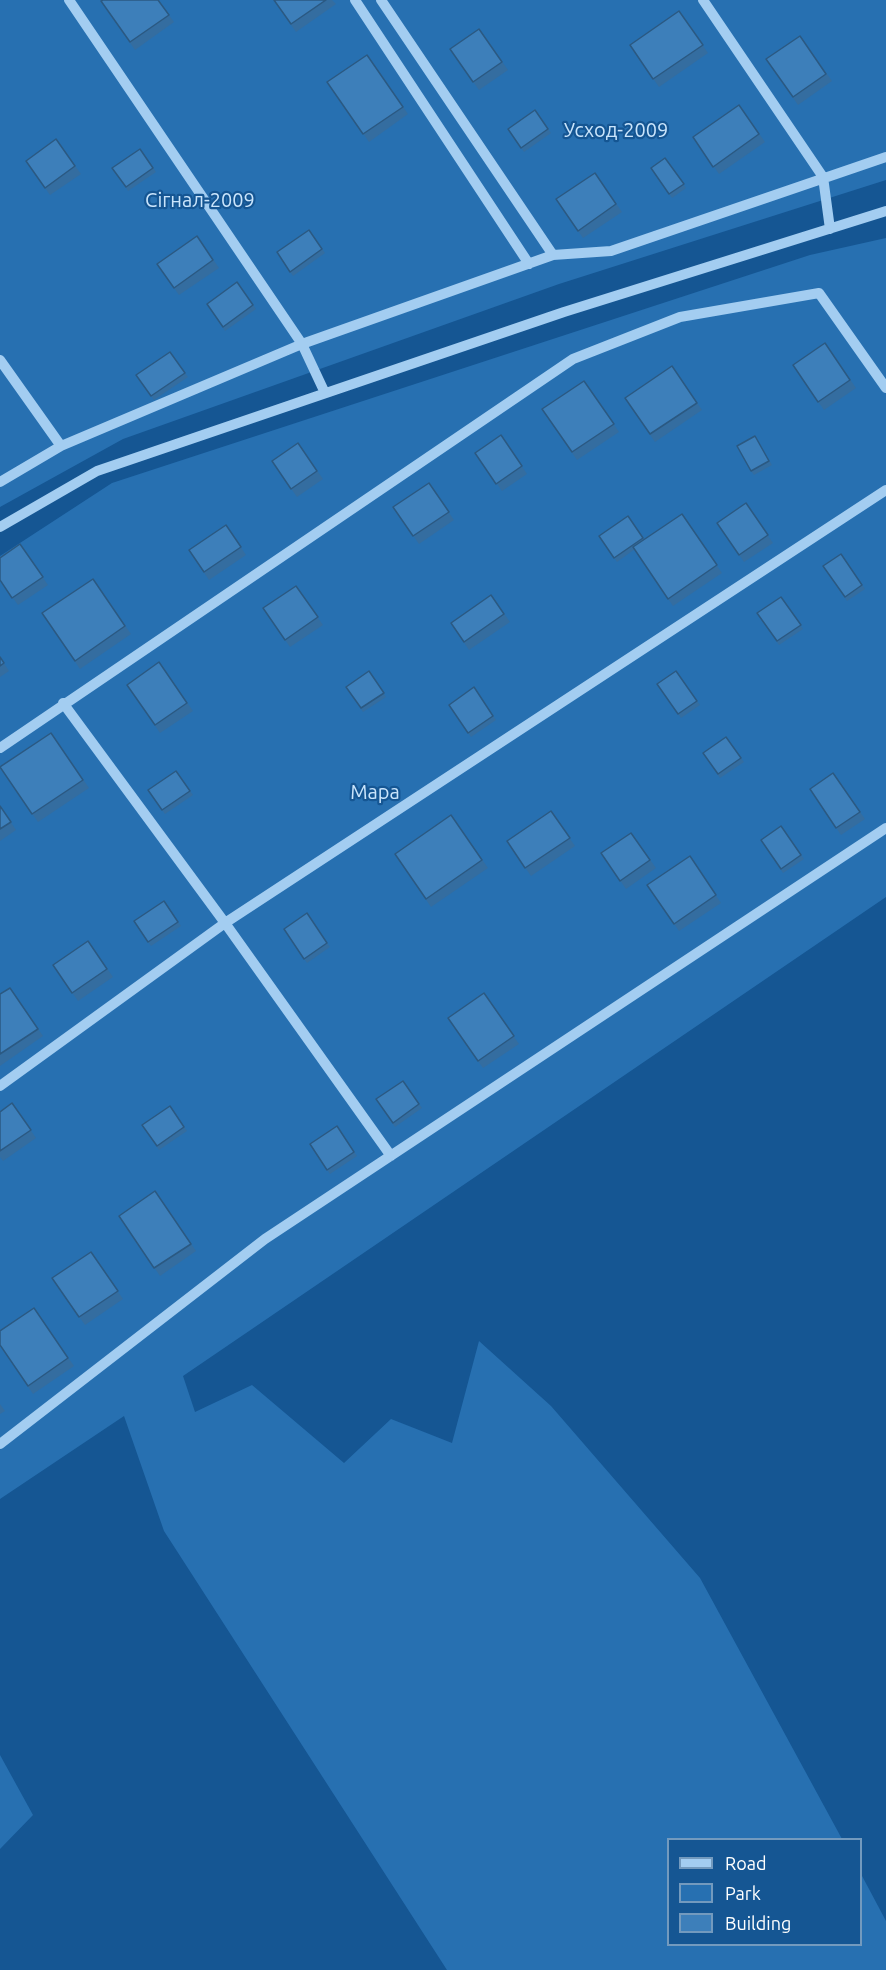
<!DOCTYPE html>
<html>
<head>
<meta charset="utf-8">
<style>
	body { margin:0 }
	#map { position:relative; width:886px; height:1970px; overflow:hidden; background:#155693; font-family:Ubuntu,sans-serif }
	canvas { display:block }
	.legend { position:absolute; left:667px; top:1838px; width:195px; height:108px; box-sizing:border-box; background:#155693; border:2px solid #739abe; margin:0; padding:8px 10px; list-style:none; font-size:18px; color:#fff }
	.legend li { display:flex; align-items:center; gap:12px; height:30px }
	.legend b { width:30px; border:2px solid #739abe }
</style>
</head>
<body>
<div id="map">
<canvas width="886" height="1970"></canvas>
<ul class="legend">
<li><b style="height:8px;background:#a3cdf1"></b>Road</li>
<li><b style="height:16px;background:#2770b1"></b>Park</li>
<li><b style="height:16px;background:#3d7fba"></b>Building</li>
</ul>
</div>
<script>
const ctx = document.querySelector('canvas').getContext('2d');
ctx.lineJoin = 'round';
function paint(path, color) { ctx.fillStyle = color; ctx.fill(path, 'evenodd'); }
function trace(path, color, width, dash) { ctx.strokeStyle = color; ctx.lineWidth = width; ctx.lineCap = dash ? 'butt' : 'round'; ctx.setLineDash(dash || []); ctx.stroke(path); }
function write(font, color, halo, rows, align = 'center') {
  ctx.font = font + ' Ubuntu,sans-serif'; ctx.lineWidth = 4.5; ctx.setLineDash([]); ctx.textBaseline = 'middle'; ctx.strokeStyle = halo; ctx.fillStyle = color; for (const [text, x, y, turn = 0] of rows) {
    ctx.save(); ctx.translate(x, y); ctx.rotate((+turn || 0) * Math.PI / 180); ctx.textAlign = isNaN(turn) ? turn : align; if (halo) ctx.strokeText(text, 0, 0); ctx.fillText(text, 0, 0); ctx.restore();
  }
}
paint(new Path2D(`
	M 0,0 L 886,0 L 886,180 L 559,284 L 123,439 L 0,507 Z
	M 886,238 L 886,897 L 183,1376 L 195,1412 L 252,1385 L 344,1463 L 391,1419 L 452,1443 L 479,1341 L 551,1406 L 700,1578 L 842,1839 L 668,1840 L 668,1944 L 860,1944 L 861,1874 L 886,1921 L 886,1970 L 447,1970 L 164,1531 L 124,1416 L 0,1499 L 0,556 L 112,483 L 810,255 Z
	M 0,1755 L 33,1815 L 0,1849 Z`), '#2770b1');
trace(new Path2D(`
	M 69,0 L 302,344 L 325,393
	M 355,0 L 529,264
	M 381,0 L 553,255
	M 703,0 L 823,177 L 830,229
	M 0,360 L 61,446
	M 0,482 L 61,446 L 302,344 L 553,255 L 611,251 L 886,157
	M 0,527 L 97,471 L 564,312 L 886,211
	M 63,703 L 225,923 L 391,1156
	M 0,748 L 573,359 L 680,317 L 819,293 L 886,388
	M 0,1086 L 225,923 L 886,490
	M 0,1444 L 265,1239 L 886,828`), '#a3cdf1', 10);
paint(new Path2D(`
	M 158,0 L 174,22 L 135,50 L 101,1 Z
	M 274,0 L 332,0 L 336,4 L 296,32 Z
	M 679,11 L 708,53 L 659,87 L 630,45 Z
	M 479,29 L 508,70 L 479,90 L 450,49 Z
	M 800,36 L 832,81 L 798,105 L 766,59 Z
	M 367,55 L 408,114 L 369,142 L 327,82 Z
	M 739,105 L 765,142 L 719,174 L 693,137 Z
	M 535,110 L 551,133 L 524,152 L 508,129 Z
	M 56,139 L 81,174 L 50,195 L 26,161 Z
	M 140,149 L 156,172 L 128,191 L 112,168 Z
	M 665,158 L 686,188 L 672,198 L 651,168 Z
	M 595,173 L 622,212 L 583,238 L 556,199 Z
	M 309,230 L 325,253 L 293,276 L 277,252 Z
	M 197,236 L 219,268 L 179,295 L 157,264 Z
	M 237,282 L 256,309 L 225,331 L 207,304 Z
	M 825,343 L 856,388 L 824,410 L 793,365 Z
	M 170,352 L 188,377 L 154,400 L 136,375 Z
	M 672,366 L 702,410 L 655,442 L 625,398 Z
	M 584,381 L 619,432 L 577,460 L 542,409 Z
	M 501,435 L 527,474 L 502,491 L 475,453 Z
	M 755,436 L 772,465 L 754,475 L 751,471 Z
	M 298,443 L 323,479 L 297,497 L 272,461 Z
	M 429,483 L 454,520 L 419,544 L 393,507 Z
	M 746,503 L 773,543 L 744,562 L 717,523 Z
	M 682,514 L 722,573 L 673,606 L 635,549 L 617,562 L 599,536 L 628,516 L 644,539 Z
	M 226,525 L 246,555 L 209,580 L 189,550 Z
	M 20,544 L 48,585 L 18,605 L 0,580 Z
	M 841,554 L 865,589 L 847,601 L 823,566 Z
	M 93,579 L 131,634 L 80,669 L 42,613 Z
	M 296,586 L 323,625 L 290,647 L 263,608 Z
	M 491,595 L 510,622 L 469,650 L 451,623 Z
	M 781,597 L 803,629 L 779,645 L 757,613 Z
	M 0,657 L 9,671 L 0,677 Z
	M 159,662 L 193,711 L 160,733 L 127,685 Z
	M 369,671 L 386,697 L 363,712 L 346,687 Z
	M 676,671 L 700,705 L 681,718 L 657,684 Z
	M 474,687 L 496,720 L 471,737 L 449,705 Z
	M 51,733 L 89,788 L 38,822 L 0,768 Z
	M 726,737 L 744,762 L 720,778 L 703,753 Z
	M 176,771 L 193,795 L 165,814 L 148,790 Z
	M 833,773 L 865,819 L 841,835 L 810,789 Z
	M 0,806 L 16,830 L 0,841 Z
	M 551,811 L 575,846 L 531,876 L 507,841 Z
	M 451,815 L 488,868 L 431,907 L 395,854 Z
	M 781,826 L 804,859 L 783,873 L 761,840 Z
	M 631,833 L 656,868 L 626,889 L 601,853 Z
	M 690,856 L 721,903 L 679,931 L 647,885 Z
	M 164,901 L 181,926 L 151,946 L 134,921 Z
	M 307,913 L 330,947 L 307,963 L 284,929 Z
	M 88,941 L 113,977 L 78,1001 L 53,965 Z
	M 10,988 L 43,1036 L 0,1066 L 0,994 Z
	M 484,993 L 519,1044 L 483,1068 L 448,1018 Z
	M 403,1081 L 422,1108 L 395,1127 L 376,1099 Z
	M 12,1103 L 36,1138 L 3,1161 L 0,1157 L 0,1112 Z
	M 170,1106 L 187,1131 L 159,1150 L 142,1125 Z
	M 337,1126 L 357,1156 L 330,1174 L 310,1144 Z
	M 155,1191 L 196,1251 L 160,1276 L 119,1216 Z
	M 91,1252 L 123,1299 L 85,1325 L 52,1278 Z
	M 34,1308 L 74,1366 L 33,1394 L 0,1345 Z
	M 0,1404 L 5,1411 L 0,1414 Z`), '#346da0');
const building = new Path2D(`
	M 103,0 L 158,0 L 169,15 L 130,42 L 101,1 Z
	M 274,0 L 326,0 L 291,24 Z
	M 679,11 L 703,45 L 653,79 L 630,45 Z
	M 479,29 L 502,62 L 473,82 L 450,49 Z
	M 800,36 L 826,74 L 793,97 L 766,59 Z
	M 367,55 L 403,107 L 363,134 L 327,82 Z
	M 739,105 L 759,134 L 713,167 L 693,137 Z
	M 535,110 L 548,129 L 521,148 L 508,129 Z
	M 56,139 L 75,166 L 45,188 L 26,161 Z
	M 140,149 L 153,168 L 126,187 L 112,168 Z
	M 665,158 L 684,184 L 669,194 L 651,168 Z
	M 595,173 L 616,204 L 578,231 L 556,199 Z
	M 309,230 L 322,249 L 290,272 L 277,252 Z
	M 197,236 L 213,260 L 174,288 L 157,264 Z
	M 237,282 L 253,305 L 223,327 L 207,304 Z
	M 825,343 L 850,380 L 818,402 L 793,365 Z
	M 170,352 L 185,373 L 151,396 L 136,375 Z
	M 672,366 L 697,403 L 650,434 L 625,398 Z
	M 584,381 L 614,424 L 572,452 L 542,409 Z
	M 501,435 L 522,466 L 496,484 L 475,453 Z
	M 755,436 L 769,461 L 751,471 L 737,446 Z
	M 298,443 L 317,471 L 291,489 L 272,461 Z
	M 429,483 L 449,512 L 413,536 L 393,507 Z
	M 746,503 L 768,535 L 739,555 L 717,523 Z
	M 682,514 L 717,565 L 668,599 L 633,547 Z
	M 628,516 L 643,538 L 614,558 L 599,536 Z
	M 226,525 L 241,547 L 204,572 L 189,550 Z
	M 20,544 L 43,577 L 12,598 L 0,580 L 0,558 Z
	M 841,554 L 862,585 L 845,597 L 823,566 Z
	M 93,579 L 125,626 L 75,661 L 42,613 Z
	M 296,586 L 318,617 L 285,640 L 263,608 Z
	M 491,595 L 504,614 L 464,642 L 451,623 Z
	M 781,597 L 801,625 L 777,641 L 757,613 Z
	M 0,657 L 4,663 L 0,666 Z
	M 159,662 L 187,703 L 155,725 L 127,685 Z
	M 369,671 L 384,693 L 361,708 L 346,687 Z
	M 676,671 L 697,701 L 678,714 L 657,684 Z
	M 474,687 L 493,716 L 468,733 L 449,705 Z
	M 51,733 L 83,780 L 32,814 L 0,767 Z
	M 726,737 L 741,758 L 718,774 L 703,753 Z
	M 176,771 L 190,791 L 162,810 L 148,790 Z
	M 833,773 L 860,812 L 836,828 L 810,789 Z
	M 0,806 L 11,822 L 0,829 Z
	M 551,811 L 570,838 L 525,868 L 507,841 Z
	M 451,815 L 482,860 L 426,899 L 395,854 Z
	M 781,826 L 801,855 L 781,869 L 761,840 Z
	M 631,833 L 650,860 L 620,881 L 601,853 Z
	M 690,856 L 716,895 L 674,924 L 647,885 Z
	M 164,901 L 178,922 L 148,942 L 134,921 Z
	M 307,913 L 327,943 L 304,959 L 284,929 Z
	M 88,941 L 107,969 L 72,993 L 53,965 Z
	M 10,988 L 38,1029 L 0,1054 L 0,994 Z
	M 484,993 L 514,1036 L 478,1061 L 448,1018 Z
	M 403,1081 L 419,1104 L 393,1123 L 376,1099 Z
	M 12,1103 L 31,1130 L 0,1151 L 0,1112 Z
	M 170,1106 L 184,1127 L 157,1146 L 142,1125 Z
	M 337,1126 L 354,1152 L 327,1170 L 310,1144 Z
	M 155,1191 L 191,1244 L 154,1268 L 119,1216 Z
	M 91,1252 L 118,1291 L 79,1317 L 52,1278 Z
	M 34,1308 L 68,1358 L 28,1386 L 0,1345 L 0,1331 Z`);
paint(building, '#3d7fba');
trace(building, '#2b5982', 1.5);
write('20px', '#cae5fc', '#155693', [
	["Усход-2009",616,130],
	["Сігнал-2009",200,200],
	["Мара",375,792]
]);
</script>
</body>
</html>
